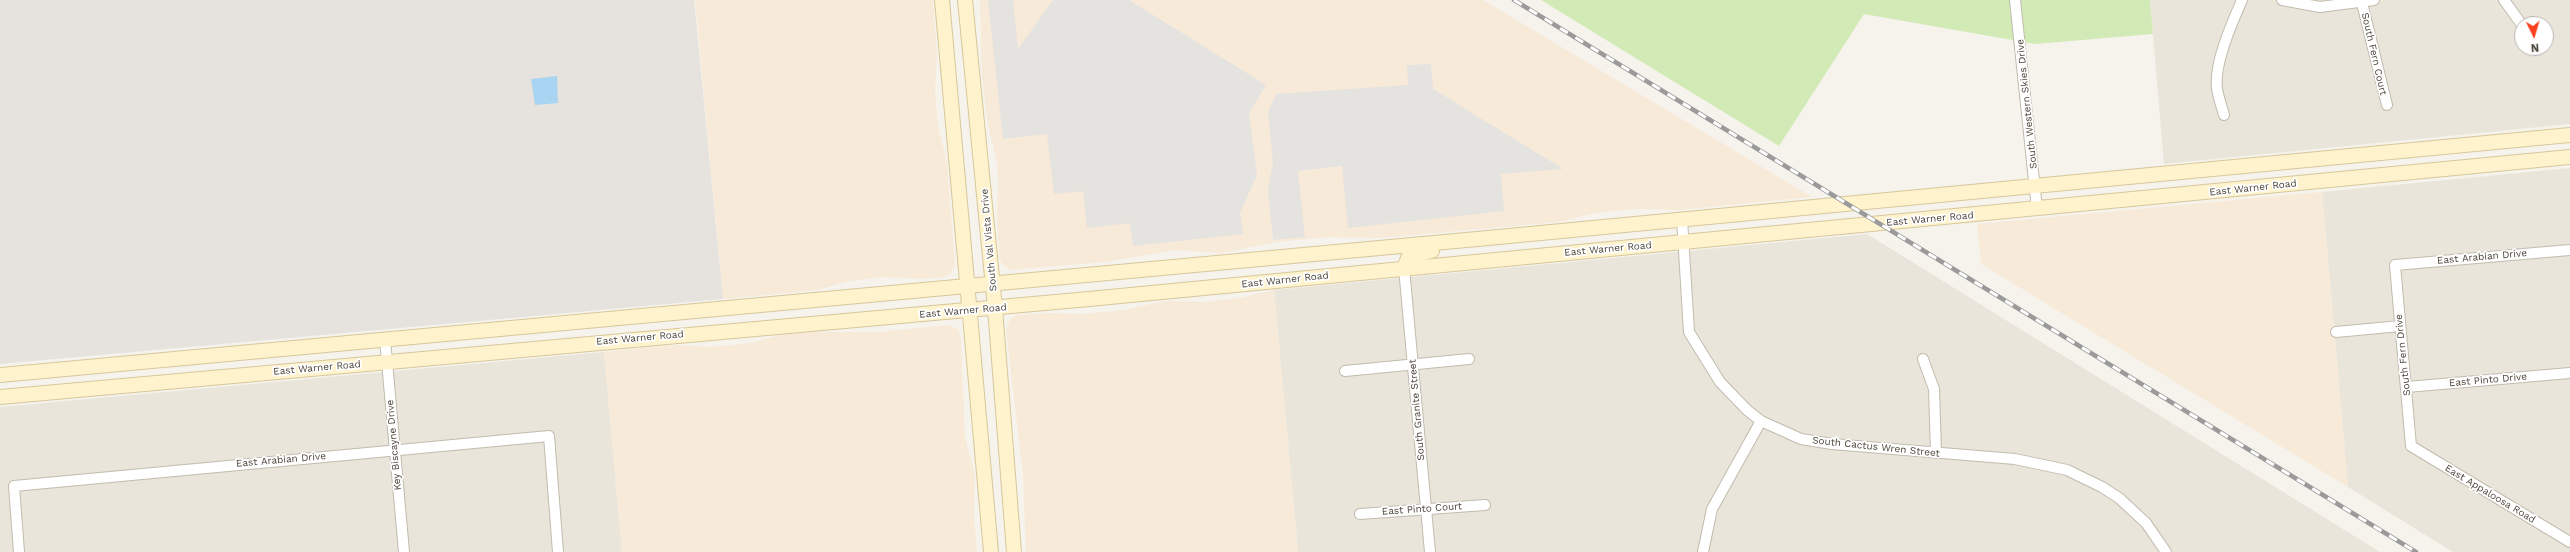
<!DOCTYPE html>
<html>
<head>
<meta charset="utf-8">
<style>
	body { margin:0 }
	#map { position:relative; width:2570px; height:552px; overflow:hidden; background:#f6f3ec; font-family:"Work Sans",sans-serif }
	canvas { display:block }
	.north { position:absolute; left:2514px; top:16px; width:40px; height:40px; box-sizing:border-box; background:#fff; border:1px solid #b7b4b0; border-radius:50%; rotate:175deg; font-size:11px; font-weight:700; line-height:16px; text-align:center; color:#4b4439 }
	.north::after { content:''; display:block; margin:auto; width:14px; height:18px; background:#fc3f1d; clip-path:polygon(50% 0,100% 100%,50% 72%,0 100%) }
</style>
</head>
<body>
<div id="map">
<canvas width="2570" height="552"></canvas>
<div class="north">N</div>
</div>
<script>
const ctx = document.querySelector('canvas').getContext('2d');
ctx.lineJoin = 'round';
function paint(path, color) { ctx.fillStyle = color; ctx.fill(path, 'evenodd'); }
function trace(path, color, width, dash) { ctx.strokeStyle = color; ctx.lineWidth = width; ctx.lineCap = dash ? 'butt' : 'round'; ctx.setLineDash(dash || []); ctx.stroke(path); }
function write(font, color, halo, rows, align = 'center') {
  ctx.font = font + ' "Work Sans",sans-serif'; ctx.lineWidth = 3.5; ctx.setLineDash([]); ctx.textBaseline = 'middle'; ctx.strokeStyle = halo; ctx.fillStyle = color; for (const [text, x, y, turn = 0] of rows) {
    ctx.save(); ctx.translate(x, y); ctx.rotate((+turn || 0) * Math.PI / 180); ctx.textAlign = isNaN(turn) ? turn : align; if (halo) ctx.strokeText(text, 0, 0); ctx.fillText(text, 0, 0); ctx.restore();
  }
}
paint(new Path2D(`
	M 2150,0 L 2570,0 L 2570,124 L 2164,164 ZM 2522,24 L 2546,24 L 2546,48 L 2522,48 Z
	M 2570,168 L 2570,552 L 2453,552 L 2348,487 L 2322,192 Z
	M 1867,234 L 2380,552 L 1298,552 L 1274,290 Z
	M 604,352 L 622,552 L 0,552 L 0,407 Z`), '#eae5da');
paint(new Path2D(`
	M 695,0 L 933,0 L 937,55 L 935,92 L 938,126 L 947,162 L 955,266 L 951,273 L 944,277 L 922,279 L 884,277 L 849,281 L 818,290 L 723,299 Z
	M 980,0 L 1483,0 L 1812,197 L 1678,210 L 1636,209 L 1600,212 L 1558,222 L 1380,238 L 1330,237 L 1276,242 L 1222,253 L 1175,250 L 1106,262 L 1010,270 L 1002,264 L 999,256 L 997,221 L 998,182 L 997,162 L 988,125 L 982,77 Z
	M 2322,192 L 2348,487 L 1981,264 L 1977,224 Z
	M 1274,290 L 1298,552 L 1026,552 L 1023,475 L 1006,329 L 1011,318 L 1017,315 L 1049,313 L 1081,314 L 1126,310 L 1163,301 L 1204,302 L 1240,298 Z
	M 948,325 L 958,329 L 961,338 L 965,437 L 975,475 L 974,515 L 977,552 L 622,552 L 604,352 L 674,345 L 707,347 L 745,344 L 785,334 L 816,332 L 879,332 Z`), '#f7ead8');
paint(new Path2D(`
	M 0,0 L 694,0 L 723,299 L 0,364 Z`), '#e6e2dd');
paint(new Path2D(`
	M 1541,0 L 2150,0 L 2153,34 L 2035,44 L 1864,14 L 1779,146 Z`), '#d2eab5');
paint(new Path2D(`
	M 988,0 L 1013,0 L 1018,49 L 1053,0 L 1129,0 L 1266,85 L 1249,113 L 1257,175 L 1240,213 L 1243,234 L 1133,246 L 1130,223 L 1087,228 L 1083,191 L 1054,194 L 1047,134 L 1003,139 Z
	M 1431,64 L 1433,89 L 1563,169 L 1501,174 L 1504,211 L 1348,228 L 1342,166 L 1298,171 L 1305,237 L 1273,240 L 1268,189 L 1273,163 L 1268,113 L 1276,94 L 1408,85 L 1407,65 Z`), '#e5e3e0');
paint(new Path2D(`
	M 557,76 L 558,103 L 535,105 L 531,79 Z`), '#a9d4f2');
const minor = new Path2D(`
	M 2015,0 L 2037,209
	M 2282,0 L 2320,7 L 2374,0
	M 2504,0 L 2522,25
	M 2362,3 L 2387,105
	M 2224,115 C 2222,107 2218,97 2217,88 C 2214,63 2232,23 2242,0
	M 1682,219 L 1689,332 L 1720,382 L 1747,410 L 1761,421 L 1801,439 L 1832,444 L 2015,459 L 2067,470 L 2102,487 L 2119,498 L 2146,523 L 2166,552
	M 2570,250 L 2395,265 L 2411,446 L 2570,542
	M 1404,268 L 1430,552
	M 2336,332 L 2400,326
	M 385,339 L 404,552
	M 1923,359 L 1934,389 L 1936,453
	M 1345,371 L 1469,359
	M 2407,387 L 2570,373
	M 1360,514 L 1485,505
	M 19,552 L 14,486 L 549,436 L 558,552
	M 1703,552 L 1712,509 L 1761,421`);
const secondary = new Path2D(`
	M 942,0 L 991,552
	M 965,0 L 995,308 L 1014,552
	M 1404,268 L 1409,256 L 1432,251
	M 0,375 L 1488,238 L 2570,135
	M 0,397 L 1089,299 L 2570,157`);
trace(minor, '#c2bbae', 12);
trace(secondary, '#d6c79b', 16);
trace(minor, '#fff', 10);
trace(secondary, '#fff3cd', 14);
const rail = new Path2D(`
	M 1514,0 L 2416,552`);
trace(rail, '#9a9a9a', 4.5);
trace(rail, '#fff', 3, [9]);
write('10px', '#4b4439', '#fff', [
	["South Fern Court",2374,54,77],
	["South Western Skies Drive",2027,104,-96],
	["East Warner Road",2253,188,-6],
	["East Warner Road",1930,219,-5],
	["South Val Vista Drive",989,240,-95],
	["East Warner Road",1608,249,-5],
	["East Arabian Drive",2482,257,-5],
	["East Warner Road",1285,280,-6],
	["East Warner Road",963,311,-5],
	["East Warner Road",640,338,-5],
	["South Fern Drive",2403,355,-96],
	["East Warner Road",317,368,-5],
	["East Pinto Drive",2488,380,-5],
	["South Granite Street",1417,410,-95],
	["Key Biscayne Drive",394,445,-95],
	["South Cactus Wren Street",1876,447,6],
	["East Arabian Drive",281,460,-5],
	["East Appaloosa Road",2490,494,31],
	["East Pinto Court",1422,509,-4]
]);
</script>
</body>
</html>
